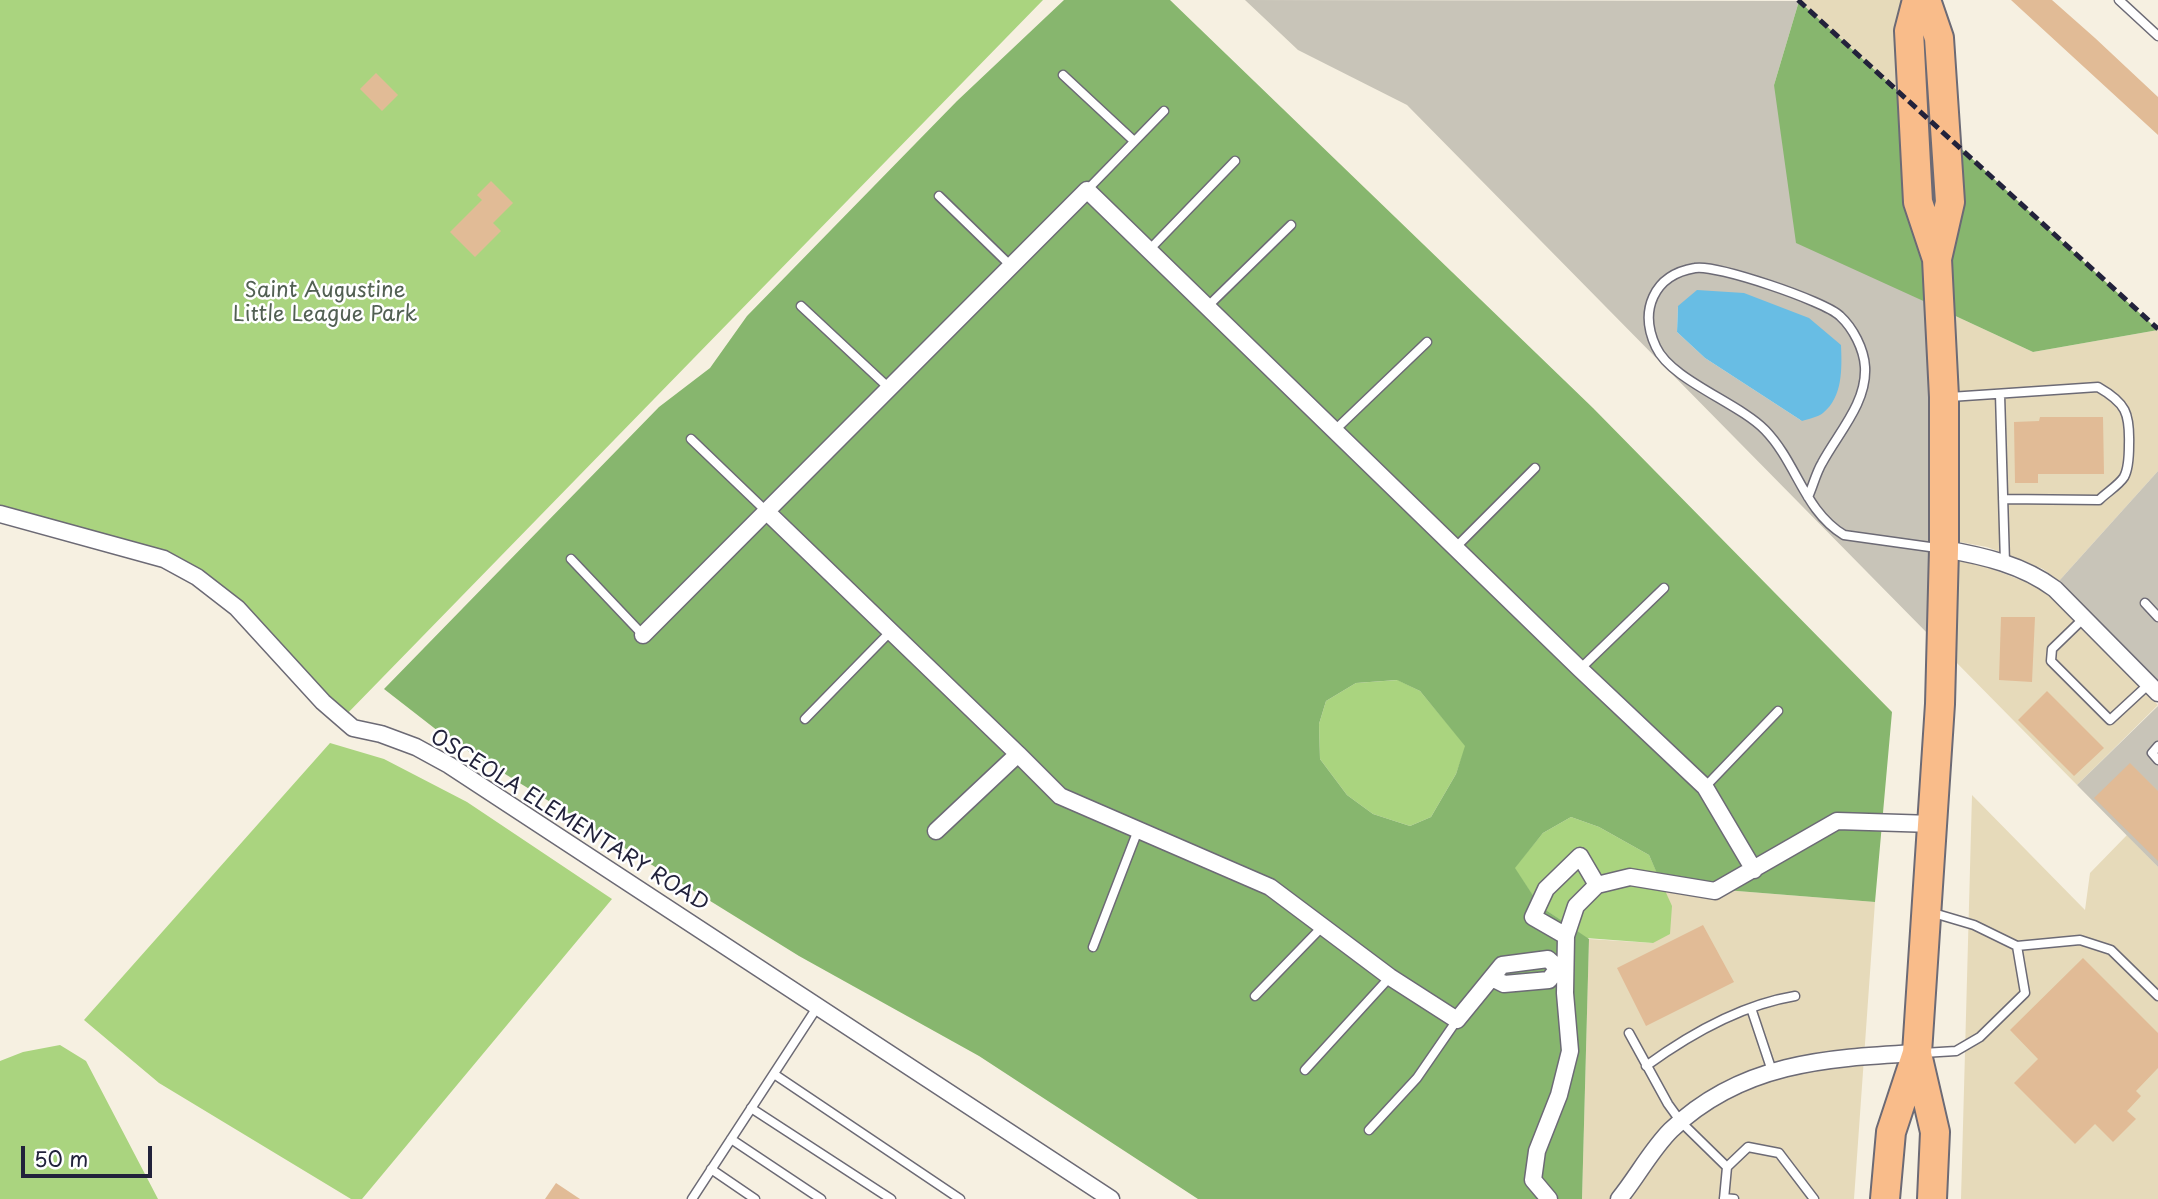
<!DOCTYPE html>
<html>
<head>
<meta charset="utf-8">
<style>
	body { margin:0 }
	#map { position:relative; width:2158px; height:1199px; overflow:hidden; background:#f6f0e1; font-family:"Playpen Sans",sans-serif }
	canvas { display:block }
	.scale { position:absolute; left:21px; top:1146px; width:131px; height:32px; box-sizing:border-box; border:4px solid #22223b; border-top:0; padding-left:9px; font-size:21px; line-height:24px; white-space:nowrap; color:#22223b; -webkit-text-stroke:5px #fff; paint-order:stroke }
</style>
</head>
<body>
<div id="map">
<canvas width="2158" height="1199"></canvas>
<div class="scale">50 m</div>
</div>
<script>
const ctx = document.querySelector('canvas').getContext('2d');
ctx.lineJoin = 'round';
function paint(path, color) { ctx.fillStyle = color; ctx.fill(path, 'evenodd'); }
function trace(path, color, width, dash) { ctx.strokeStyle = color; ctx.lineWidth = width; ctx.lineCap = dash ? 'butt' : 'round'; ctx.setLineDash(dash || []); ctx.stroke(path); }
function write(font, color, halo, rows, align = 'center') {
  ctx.font = font + ' "Playpen Sans",sans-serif'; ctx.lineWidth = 5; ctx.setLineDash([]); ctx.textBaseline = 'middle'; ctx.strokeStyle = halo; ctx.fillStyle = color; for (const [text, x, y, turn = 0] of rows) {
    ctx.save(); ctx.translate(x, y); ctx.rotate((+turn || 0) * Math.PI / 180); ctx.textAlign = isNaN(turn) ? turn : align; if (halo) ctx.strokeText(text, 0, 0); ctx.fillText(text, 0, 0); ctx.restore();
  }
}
paint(new Path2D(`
	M 1798,0 L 1907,0 L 1901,94 L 1799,1 Z
	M 1949,313 L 2033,352 L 2158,330 L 2158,471 L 2059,581 L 2043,569 L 2019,559 L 1987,547 L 1954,541 Z
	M 1953,560 L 1984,566 L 2034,585 L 2049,596 L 2158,705 L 2077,785 L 1951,657 Z
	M 1972,795 L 2085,910 L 2090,873 L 2127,835 L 2158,867 L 2158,1199 L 1961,1199 Z
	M 1662,885 L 1875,902 L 1854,1199 L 1582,1199 L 1589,939 L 1653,943 Z`), '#e6daba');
paint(new Path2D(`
	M 1245,0 L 1799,1 L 1774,85 L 1930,304 L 1932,638 L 1407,105 L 1298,50 ZM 1678,306 L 1802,421 L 1705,358 L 1677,332 Z
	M 2158,471 L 2158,680 L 2059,581 Z
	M 2158,706 L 2158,867 L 2077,785 Z`), '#c8c4b8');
paint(new Path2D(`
	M 0,0 L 1043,0 L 342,719 L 197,577 L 0,514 Z
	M 1398,680 L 1420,691 L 1466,746 L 1456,774 L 1431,817 L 1410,826 L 1373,814 L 1347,795 L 1320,759 L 1319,724 L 1326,701 L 1356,683 Z
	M 330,743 L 384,759 L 467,802 L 612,899 L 362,1199 L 351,1199 L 159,1083 L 84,1020 Z
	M 1571,817 L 1599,827 L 1649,855 L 1672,906 L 1670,934 L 1653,943 L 1586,938 L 1540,906 L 1514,868 L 1543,833 Z
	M 60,1045 L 86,1061 L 158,1199 L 0,1199 L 0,1061 L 23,1052 Z`), '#aad47f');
paint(new Path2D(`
	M 1064,0 L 1170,0 L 1593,408 L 1892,712 L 1875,902 L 1662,885 L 1649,855 L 1599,827 L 1571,817 L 1543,833 L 1515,868 L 1540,906 L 1589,939 L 1582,1199 L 1198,1199 L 979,1056 L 799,956 L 447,738 L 384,689 L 659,407 L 710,368 L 747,316 L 957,101 ZM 1397,680 L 1420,691 L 1465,746 L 1456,774 L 1431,817 L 1410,826 L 1373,814 L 1347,795 L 1320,759 L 1319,724 L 1326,701 L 1356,683 Z
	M 1799,1 L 1901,94 L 1927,258 L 1930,304 L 1796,243 L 1774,85 Z
	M 1955,143 L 2158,330 L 2033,352 L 1949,313 Z`), '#87b66e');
paint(new Path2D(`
	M 1697,290 L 1744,293 L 1809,318 L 1841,345 C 1842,368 1843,397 1823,413 C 1818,417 1808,419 1802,421 L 1705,358 L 1677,332 L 1678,306 Z`), '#68bde4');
paint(new Path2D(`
	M 2011,0 L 2052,0 L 2095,38 L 2158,97 L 2158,135 Z
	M 376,73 L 398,95 L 382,111 L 360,89 Z
	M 491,181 L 513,203 L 493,223 L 501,231 L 475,257 L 450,232 L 482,200 L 477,195 Z
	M 2040,417 L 2103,417 L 2104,474 L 2038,474 L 2038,483 L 2015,483 L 2014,422 L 2039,421 Z
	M 2001,617 L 2035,617 L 2032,682 L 1999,680 Z
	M 2047,691 L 2104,748 L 2074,776 L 2018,720 Z
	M 2130,763 L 2158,791 L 2158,861 L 2094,798 Z
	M 1703,925 L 1734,982 L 1646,1026 L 1617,968 Z
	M 2083,958 L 2158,1033 L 2158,1068 L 2136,1091 L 2141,1096 L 2127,1111 L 2136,1119 L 2113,1142 L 2095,1124 L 2075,1144 L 2014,1083 L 2038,1059 L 2010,1030 Z
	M 556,1183 L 580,1199 L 545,1199 Z`), '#e1bb96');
const lane = new Path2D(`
	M 2119,0 L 2158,36
	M 1063,75 L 1134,141
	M 1087,190 L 1164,111
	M 939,196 L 1011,266
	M 1150,249 L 1235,161
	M 801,306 L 889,388
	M 1207,307 L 1291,225
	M 2000,394 L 2005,563
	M 1950,397 L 2098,387 C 2126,403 2130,413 2129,445 C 2129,454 2129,468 2124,477 C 2119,485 2106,493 2099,500 L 2003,499
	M 1335,430 L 1427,342
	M 691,439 L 766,511
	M 1808,497 C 1813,486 1816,473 1822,463 C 1838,433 1867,403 1865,367 C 1864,349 1853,328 1840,316 C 1825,301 1715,264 1695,268 C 1653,275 1639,311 1656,347 C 1671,380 1739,403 1765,430 C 1797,463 1804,511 1844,535 L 1937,548
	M 1456,547 L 1535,468
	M 571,559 L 643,635
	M 2145,603 L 2158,617
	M 2084,618 L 2052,649 L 2051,661 L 2110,720 L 2149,684
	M 1580,669 L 1664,588
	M 805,719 L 891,631
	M 2158,746 L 2152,753 L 2158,760
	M 1705,787 L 1778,711
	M 1930,912 L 1974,925 L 2017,946 L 2080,940 L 2111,950 L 2158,996
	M 1093,947 L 1138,830
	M 1255,996 L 1322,927
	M 1751,1008 L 1772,1071
	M 1629,1033 L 1668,1104 L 1681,1122 L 1727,1167 L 1724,1199
	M 1923,1053 L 1956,1051 L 1980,1037 L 2025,993 L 2017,946
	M 1646,1066 C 1690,1034 1740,1005 1795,996
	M 1305,1070 L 1390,977
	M 774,1074 L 960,1199
	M 751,1108 L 891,1199
	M 1369,1130 L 1417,1078 L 1457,1020
	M 731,1139 L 821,1199
	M 1727,1167 L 1748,1147 L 1779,1153 L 1814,1199
	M 711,1169 L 755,1199
	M 1724,1198 L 1734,1199
	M 692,1199 L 818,1006`);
const street = new Path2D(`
	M 766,511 L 1018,754 L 936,831
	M 0,514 L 164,559 L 197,577 L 237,608 L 323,702 L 353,728 L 381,734 L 416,747 L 449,765 L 1111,1199
	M 1944,549 C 1984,556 2023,565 2055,589 L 2158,693
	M 643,635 L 1087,190 L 1580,669 L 1705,787 L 1754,870
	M 1018,754 L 1060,796 L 1270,887 L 1390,977 L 1457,1020 L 1502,965 L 1548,959 L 1558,968 L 1565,968
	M 1566,936 L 1533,917 L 1546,889 L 1580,856 L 1597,885
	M 1492,978 L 1504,984 L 1549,980 L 1558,968
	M 1549,1199 L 1533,1180 L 1537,1151 L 1559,1095 L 1570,1051 L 1565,993 L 1566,936 L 1576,906 L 1597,885 L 1630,877 L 1715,891 L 1837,821 L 1933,824
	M 1619,1199 C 1637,1177 1651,1150 1671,1130 C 1741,1063 1825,1058 1917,1053`);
const highway = new Path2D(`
	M 1917,0 L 1909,31 L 1918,202 L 1937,259
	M 1917,1054 L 1935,1132 L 1932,1199
	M 1885,1199 L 1891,1132 L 1917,1053 L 1940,704 L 1944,549 L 1944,397 L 1937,259 L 1950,202 L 1939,38 L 1926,0`);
trace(lane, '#6c6a75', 11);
trace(street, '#6c6a75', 19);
trace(highway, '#6c6a75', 32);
trace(lane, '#fff', 8);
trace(street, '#fff', 16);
trace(highway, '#f9bc8a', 28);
trace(new Path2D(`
	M 1798,0 L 2158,329`), '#22223b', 5, [10, 5]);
write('21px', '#526053', '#fff', [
	["Saint Augustine",325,291],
	["Little League Park",325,315]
]);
write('21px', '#22223b', '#fff', [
	["OSCEOLA ELEMENTARY ROAD",569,821,32]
]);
</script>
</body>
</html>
